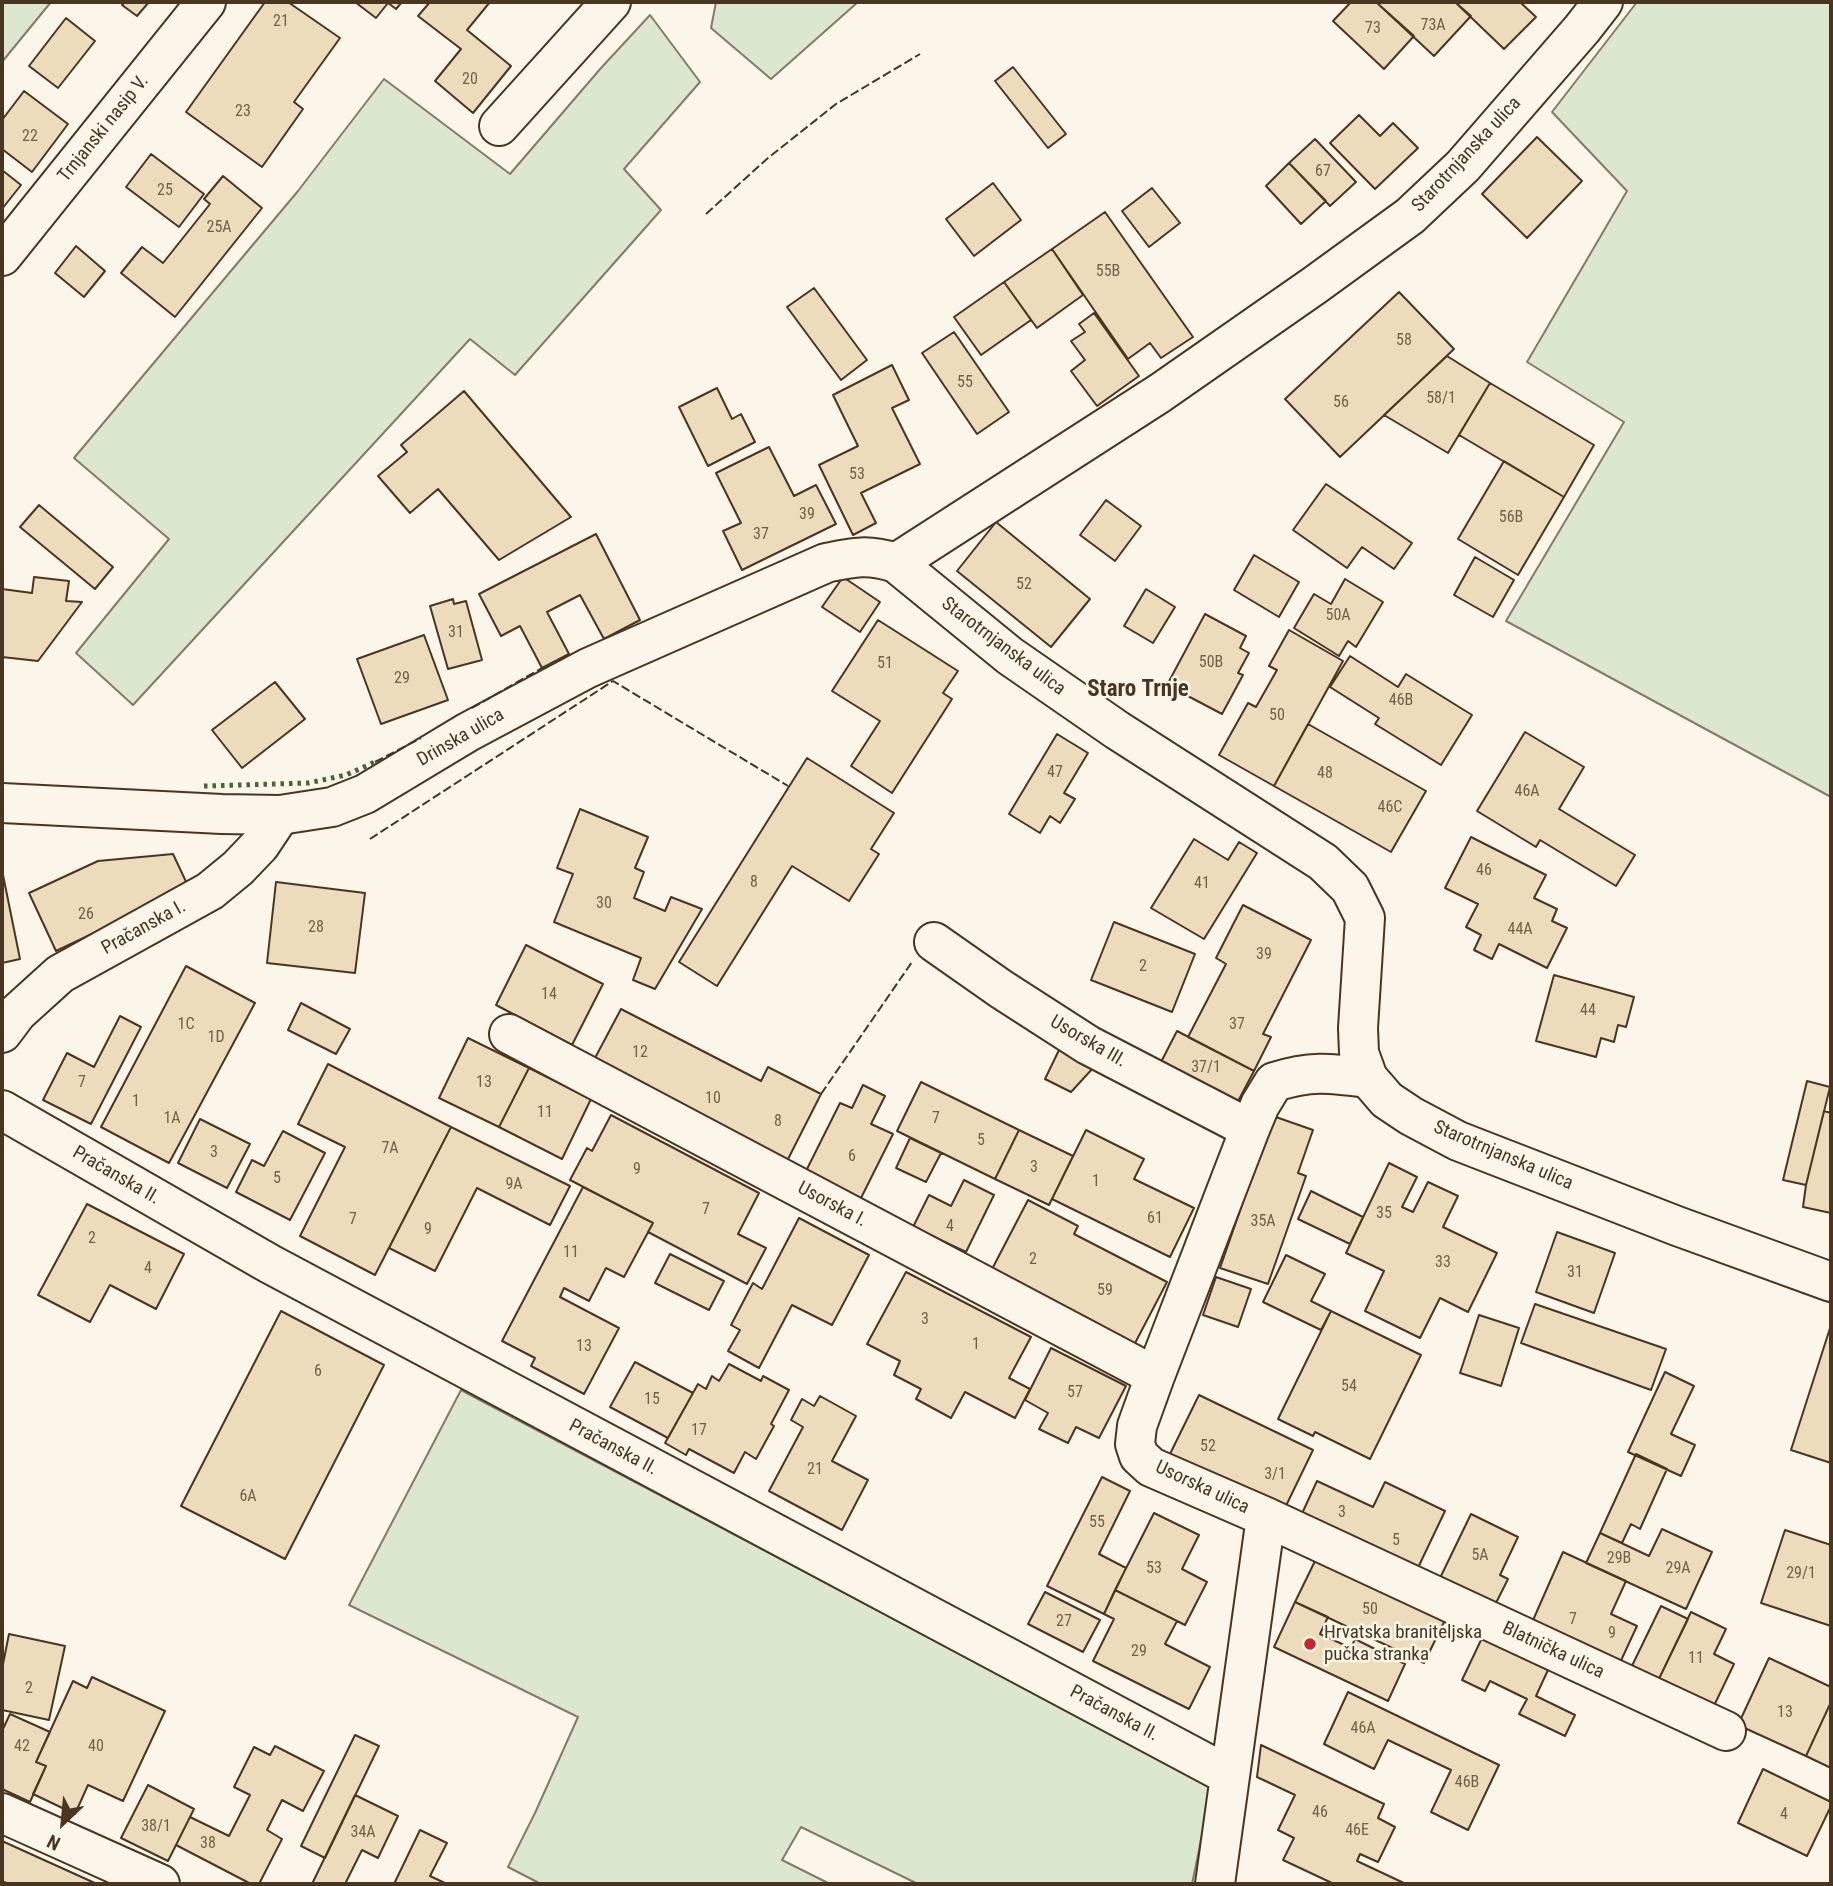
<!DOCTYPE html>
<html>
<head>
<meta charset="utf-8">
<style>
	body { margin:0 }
	#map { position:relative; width:1833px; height:1886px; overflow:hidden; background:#fbf6e9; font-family:"Roboto Condensed",sans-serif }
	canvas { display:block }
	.frame { position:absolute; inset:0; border:4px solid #4a3520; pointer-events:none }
	.north { position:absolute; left:28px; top:1788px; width:70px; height:70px; -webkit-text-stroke:5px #fbf6e9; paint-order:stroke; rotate:206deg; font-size:19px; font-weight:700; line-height:28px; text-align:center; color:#4a3520 }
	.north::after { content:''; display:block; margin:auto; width:24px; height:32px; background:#4a3520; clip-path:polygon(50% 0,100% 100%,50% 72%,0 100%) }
</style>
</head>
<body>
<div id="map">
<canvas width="1833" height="1886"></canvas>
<div class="frame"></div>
<div class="north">N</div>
</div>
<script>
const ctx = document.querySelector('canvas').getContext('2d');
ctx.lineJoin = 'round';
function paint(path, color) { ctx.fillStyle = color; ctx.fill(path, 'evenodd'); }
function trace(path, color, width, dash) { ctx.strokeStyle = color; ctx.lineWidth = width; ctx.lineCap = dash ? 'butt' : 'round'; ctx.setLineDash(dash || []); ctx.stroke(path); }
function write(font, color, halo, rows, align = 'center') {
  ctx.font = font + ' "Roboto Condensed",sans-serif'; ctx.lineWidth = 5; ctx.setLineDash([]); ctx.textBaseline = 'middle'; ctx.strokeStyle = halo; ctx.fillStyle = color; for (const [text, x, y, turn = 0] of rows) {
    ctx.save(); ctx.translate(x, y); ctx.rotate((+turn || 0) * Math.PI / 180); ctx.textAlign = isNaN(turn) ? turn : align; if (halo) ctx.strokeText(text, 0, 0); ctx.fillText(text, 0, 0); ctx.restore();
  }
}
const green = new Path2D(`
	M 2,2 L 51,2 L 2,62 Z
	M 716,2 L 858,2 L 771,79 L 711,28 Z
	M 1637,2 L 1831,2 L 1831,797 L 1506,621 L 1624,422 L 1527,362 L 1627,191 L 1552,112 Z
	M 650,15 L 700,82 L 624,169 L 661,210 L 515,375 L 470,339 L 133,705 L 76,653 L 169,539 L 74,458 L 298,191 L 384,79 L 510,174 L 601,68 Z
	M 461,1390 L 1212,1787 L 1192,1884 L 918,1884 L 801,1827 L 782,1860 L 830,1884 L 541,1884 L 508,1867 L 535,1813 L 578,1717 L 349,1605 Z`);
paint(green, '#dce7d0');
trace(green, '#887966', 2);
const building = new Path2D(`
	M 125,2 L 149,2 L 137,16 L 122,5 Z
	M 265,2 L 288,2 L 340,38 L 294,102 L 303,109 L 262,167 L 186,112 Z
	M 355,2 L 402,2 L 396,9 L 388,3 L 376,18 Z
	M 430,2 L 490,2 L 467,30 L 511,66 L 473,113 L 435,81 L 461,49 L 418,16 Z
	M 1351,2 L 1376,2 L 1414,36 L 1384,69 L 1333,21 Z
	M 1376,2 L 1455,2 L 1471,16 L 1434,56 Z
	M 1455,2 L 1520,2 L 1536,17 L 1504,49 Z
	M 66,18 L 95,41 L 58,88 L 29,66 Z
	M 1013,67 L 1066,134 L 1048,148 L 995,81 Z
	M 24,91 L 68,124 L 32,172 L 2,149 L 2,120 Z
	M 1359,115 L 1380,136 L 1393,123 L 1418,148 L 1375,189 L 1330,143 Z
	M 1537,137 L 1582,181 L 1527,238 L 1482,194 Z
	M 1315,139 L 1356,182 L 1330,206 L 1289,163 Z
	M 151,154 L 204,194 L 179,227 L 126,187 Z
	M 1289,163 L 1326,201 L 1301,224 L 1266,186 Z
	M 2,170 L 21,185 L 2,209 Z
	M 223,176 L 262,208 L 175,317 L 121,273 L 142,247 L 163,263 L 210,204 L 204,199 Z
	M 993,183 L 1021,220 L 974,256 L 946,219 Z
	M 1152,188 L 1180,223 L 1149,247 L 1122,211 Z
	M 1105,212 L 1193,337 L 1161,358 L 1150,343 L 1128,359 L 1052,249 Z
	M 76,246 L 105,271 L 84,297 L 55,273 Z
	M 1052,249 L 1083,295 L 1037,328 L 1004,282 Z
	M 1004,282 L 1031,320 L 981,355 L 954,317 Z
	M 814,288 L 867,360 L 841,380 L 787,307 Z
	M 1399,292 L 1454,349 L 1340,457 L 1285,399 Z
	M 1094,313 L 1139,376 L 1097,406 L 1071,371 L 1085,360 L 1071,341 L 1085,332 L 1079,324 Z
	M 954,332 L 1009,412 L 977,434 L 922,353 Z
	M 1447,356 L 1490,383 L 1448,453 L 1384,415 Z
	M 892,365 L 909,400 L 892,408 L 920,464 L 861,493 L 876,523 L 853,535 L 819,465 L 858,446 L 833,395 Z
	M 1490,383 L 1594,445 L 1564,497 L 1459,435 Z
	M 717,388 L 732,419 L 741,414 L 755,442 L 708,466 L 679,407 Z
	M 464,391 L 571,517 L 499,560 L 438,489 L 410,513 L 378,476 L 407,452 L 401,445 Z
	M 769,447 L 794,496 L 816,485 L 836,524 L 742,570 L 723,531 L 741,523 L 716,473 Z
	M 1504,461 L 1564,497 L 1518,575 L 1458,539 Z
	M 1326,484 L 1412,543 L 1394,569 L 1362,547 L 1347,568 L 1293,530 Z
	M 1106,500 L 1141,526 L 1115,561 L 1080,535 Z
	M 39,505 L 113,567 L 95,589 L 20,527 Z
	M 996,522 L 1090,599 L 1051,647 L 957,571 Z
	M 596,534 L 640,620 L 604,639 L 580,595 L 547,612 L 569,654 L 542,668 L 520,626 L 501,636 L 479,594 Z
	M 1254,555 L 1299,582 L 1279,617 L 1234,590 Z
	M 1475,557 L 1514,580 L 1493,617 L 1454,595 Z
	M 34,577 L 69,581 L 66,601 L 82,602 L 38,661 L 2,657 L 2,589 L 32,593 Z
	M 843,577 L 880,602 L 860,632 L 822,607 Z
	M 1345,579 L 1383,602 L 1356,647 L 1348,641 L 1339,656 L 1294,628 L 1314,594 L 1331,604 Z
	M 1146,589 L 1175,607 L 1153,643 L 1124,626 Z
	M 453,599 L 454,604 L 466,601 L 482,660 L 448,669 L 430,606 Z
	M 1205,614 L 1246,636 L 1240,648 L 1249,653 L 1238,673 L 1243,675 L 1222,714 L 1167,685 Z
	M 878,620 L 958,671 L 943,693 L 952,699 L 892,793 L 851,766 L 880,721 L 832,691 Z
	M 1289,630 L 1343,661 L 1274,786 L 1219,755 L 1248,703 L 1256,707 L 1277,670 L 1269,666 Z
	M 424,635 L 448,700 L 381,724 L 357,659 Z
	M 1350,656 L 1398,687 L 1406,674 L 1472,715 L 1441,765 L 1375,724 L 1379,718 L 1330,687 Z
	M 275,682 L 305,719 L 242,768 L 212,730 Z
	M 1308,724 L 1426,791 L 1391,852 L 1274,786 Z
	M 1525,732 L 1584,767 L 1559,809 L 1635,855 L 1616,886 L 1540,840 L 1536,847 L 1477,811 Z
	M 1057,734 L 1088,753 L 1064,793 L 1075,799 L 1060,823 L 1050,816 L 1040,833 L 1009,814 Z
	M 807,758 L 894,813 L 871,849 L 879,854 L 849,901 L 792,866 L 717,986 L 679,962 Z
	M 580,809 L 648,837 L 635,868 L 644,872 L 634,898 L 665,911 L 671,897 L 702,909 L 655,989 L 633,980 L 641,958 L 554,922 L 573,874 L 557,868 Z
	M 1471,837 L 1546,875 L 1534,898 L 1557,909 L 1552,921 L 1567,928 L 1547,968 L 1499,944 L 1492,959 L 1474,950 L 1481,935 L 1466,927 L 1478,904 L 1445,888 Z
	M 1194,839 L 1228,860 L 1239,842 L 1257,853 L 1204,939 L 1151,908 Z
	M 173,854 L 189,888 L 56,951 L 29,893 L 98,861 Z
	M 2,870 L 20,959 L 2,963 Z
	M 276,882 L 365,893 L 355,973 L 267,963 Z
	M 1243,905 L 1311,940 L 1263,1034 L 1271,1037 L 1254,1071 L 1188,1037 L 1226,964 L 1216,958 Z
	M 1114,922 L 1195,954 L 1172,1012 L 1091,980 Z
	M 526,945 L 603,984 L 572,1045 L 496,1005 Z
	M 186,966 L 255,1003 L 169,1163 L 101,1127 Z
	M 1554,975 L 1634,997 L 1626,1027 L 1618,1025 L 1614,1042 L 1601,1038 L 1596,1057 L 1536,1041 Z
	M 301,1003 L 350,1029 L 336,1054 L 288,1030 Z
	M 621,1009 L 761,1081 L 768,1067 L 821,1094 L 786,1163 L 646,1092 L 649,1086 L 595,1058 Z
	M 120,1016 L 141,1027 L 91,1124 L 43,1100 L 67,1053 L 94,1067 Z
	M 1177,1031 L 1254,1071 L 1236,1105 L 1159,1066 Z
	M 468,1038 L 529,1068 L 499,1127 L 439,1098 Z
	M 1059,1050 L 1094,1067 L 1071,1092 L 1045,1079 Z
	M 328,1064 L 451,1127 L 375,1275 L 300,1236 L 345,1147 L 298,1124 Z
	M 529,1068 L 591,1099 L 562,1159 L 499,1127 Z
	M 1807,1081 L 1830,1087 L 1806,1185 L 1783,1180 Z
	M 921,1082 L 1019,1130 L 995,1179 L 897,1131 Z
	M 863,1085 L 885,1096 L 871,1124 L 893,1134 L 860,1200 L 805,1173 L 840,1103 L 852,1108 Z
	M 1824,1111 L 1831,1113 L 1831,1213 L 1803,1207 L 1806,1185 Z
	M 611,1115 L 759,1193 L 738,1234 L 766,1248 L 747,1284 L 648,1232 L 653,1223 L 570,1180 L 587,1148 L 592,1151 Z
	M 1273,1116 L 1313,1130 L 1298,1173 L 1306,1176 L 1268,1284 L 1220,1268 Z
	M 200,1119 L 250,1144 L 227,1188 L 178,1163 Z
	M 451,1127 L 570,1186 L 550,1225 L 477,1188 L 435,1271 L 389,1248 Z
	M 1019,1130 L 1073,1156 L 1049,1205 L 995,1179 Z
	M 1086,1130 L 1144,1159 L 1134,1179 L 1194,1208 L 1170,1257 L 1052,1199 Z
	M 283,1131 L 325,1153 L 290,1220 L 236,1192 L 252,1160 L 264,1166 Z
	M 910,1138 L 941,1153 L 926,1182 L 896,1168 Z
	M 1389,1163 L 1417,1177 L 1402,1207 L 1413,1212 L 1428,1182 L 1458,1196 L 1443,1227 L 1497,1253 L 1468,1312 L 1440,1298 L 1420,1338 L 1365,1311 L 1384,1271 L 1346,1253 Z
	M 964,1180 L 994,1195 L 966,1252 L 913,1227 L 929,1195 L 951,1206 Z
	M 583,1187 L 653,1223 L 624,1277 L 606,1268 L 589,1301 L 564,1288 L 560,1297 L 619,1328 L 584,1394 L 531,1366 L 535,1358 L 502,1341 Z
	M 1311,1191 L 1363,1217 L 1350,1244 L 1298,1219 Z
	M 1028,1200 L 1078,1226 L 1074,1234 L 1167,1282 L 1133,1347 L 990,1273 Z
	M 87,1204 L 184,1254 L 156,1309 L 110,1285 L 90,1322 L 38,1295 Z
	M 799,1218 L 869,1255 L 832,1325 L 792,1305 L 759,1368 L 728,1351 L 740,1330 L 731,1325 L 753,1283 L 762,1289 Z
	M 1557,1232 L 1615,1253 L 1594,1313 L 1536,1292 Z
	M 670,1254 L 724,1281 L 709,1310 L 655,1283 Z
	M 1286,1255 L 1325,1274 L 1311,1301 L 1331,1311 L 1321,1330 L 1263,1302 Z
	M 906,1272 L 1031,1337 L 1009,1378 L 1030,1389 L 1015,1418 L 965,1392 L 951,1418 L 916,1399 L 921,1389 L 894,1375 L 900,1361 L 867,1344 Z
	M 1216,1277 L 1251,1289 L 1238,1327 L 1203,1315 Z
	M 1535,1304 L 1666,1349 L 1651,1390 L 1521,1343 Z
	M 281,1311 L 384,1365 L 285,1559 L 181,1506 Z
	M 1331,1311 L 1421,1355 L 1370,1459 L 1315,1432 L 1313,1436 L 1278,1419 Z
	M 1479,1315 L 1519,1328 L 1501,1386 L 1460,1373 Z
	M 1831,1325 L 1831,1463 L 1791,1450 Z
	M 1051,1348 L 1126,1386 L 1099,1438 L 1076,1427 L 1068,1443 L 1039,1429 L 1048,1413 L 1025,1400 Z
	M 635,1362 L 693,1393 L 668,1438 L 610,1407 Z
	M 729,1364 L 761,1381 L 763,1376 L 789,1390 L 771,1424 L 774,1426 L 756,1459 L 745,1452 L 734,1473 L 689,1449 L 686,1455 L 665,1443 L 698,1384 L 706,1389 L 712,1376 L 719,1381 Z
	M 1665,1372 L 1694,1386 L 1671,1434 L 1695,1445 L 1681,1476 L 1628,1452 Z
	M 1199,1395 L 1313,1450 L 1283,1512 L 1169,1456 Z
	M 820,1396 L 856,1416 L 832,1461 L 868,1480 L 842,1530 L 769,1491 L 803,1427 L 791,1420 L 802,1399 L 814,1406 Z
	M 1636,1454 L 1667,1469 L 1640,1529 L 1631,1524 L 1622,1543 L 1600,1533 Z
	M 1102,1477 L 1130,1491 L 1099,1554 L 1126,1568 L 1104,1614 L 1047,1586 Z
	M 1317,1481 L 1373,1507 L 1385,1482 L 1445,1511 L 1415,1574 L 1299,1520 Z
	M 1154,1513 L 1199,1535 L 1182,1569 L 1207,1582 L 1185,1625 L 1115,1590 Z
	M 1471,1514 L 1518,1537 L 1500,1575 L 1508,1579 L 1495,1605 L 1440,1578 Z
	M 1662,1529 L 1712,1552 L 1686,1609 L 1586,1563 L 1600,1533 L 1649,1556 Z
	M 1785,1530 L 1831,1545 L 1831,1626 L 1761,1603 Z
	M 1563,1552 L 1626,1581 L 1611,1614 L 1637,1626 L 1618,1667 L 1530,1627 Z
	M 1317,1557 L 1446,1618 L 1424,1663 L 1295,1602 Z
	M 1115,1590 L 1177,1621 L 1165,1644 L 1210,1667 L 1189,1709 L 1093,1661 L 1114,1619 L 1104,1614 Z
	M 1045,1592 L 1100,1620 L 1083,1652 L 1028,1624 Z
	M 1295,1602 L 1328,1617 L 1320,1634 L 1351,1648 L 1355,1639 L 1405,1664 L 1388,1701 L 1274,1647 Z
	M 1661,1606 L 1688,1619 L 1656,1685 L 1629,1672 Z
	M 1691,1612 L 1726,1629 L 1714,1654 L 1734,1664 L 1711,1712 L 1656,1685 Z
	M 9,1634 L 65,1646 L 49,1720 L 2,1710 L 2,1669 Z
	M 1482,1638 L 1548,1670 L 1536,1696 L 1575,1715 L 1565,1736 L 1519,1714 L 1527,1699 L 1490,1681 L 1485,1691 L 1462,1680 Z
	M 1769,1658 L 1831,1687 L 1831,1702 L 1806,1756 L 1738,1725 Z
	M 92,1677 L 165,1711 L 123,1801 L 88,1785 L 75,1814 L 33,1794 L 46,1766 L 36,1762 L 73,1681 L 87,1688 Z
	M 1348,1692 L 1499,1765 L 1468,1830 L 1431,1812 L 1451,1770 L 1388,1740 L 1374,1769 L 1324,1744 Z
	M 1831,1702 L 1831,1768 L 1806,1756 Z
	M 10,1714 L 50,1732 L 36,1762 L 46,1766 L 30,1802 L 2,1789 L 2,1731 Z
	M 355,1735 L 379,1746 L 325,1858 L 301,1846 Z
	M 1261,1745 L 1384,1804 L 1378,1818 L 1395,1827 L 1378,1862 L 1360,1854 L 1357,1861 L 1406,1884 L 1334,1884 L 1283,1860 L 1294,1838 L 1278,1830 L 1295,1795 L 1257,1777 Z
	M 275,1746 L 324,1771 L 303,1811 L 282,1800 L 267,1830 L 282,1839 L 259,1884 L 251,1884 L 176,1845 L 190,1817 L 229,1836 L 250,1795 L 234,1787 L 254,1747 L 270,1755 Z
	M 1763,1769 L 1831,1802 L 1831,1806 L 1807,1856 L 1738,1823 Z
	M 148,1785 L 194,1809 L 168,1861 L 121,1838 Z
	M 355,1795 L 398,1816 L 378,1858 L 362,1850 L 345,1884 L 312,1884 Z
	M 420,1830 L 447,1843 L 430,1876 L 447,1884 L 394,1884 Z
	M 2,1841 L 97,1884 L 9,1884 L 4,1882 L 2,1884 Z`);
paint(building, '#ecdcbc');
trace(building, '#4a3520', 2);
const minor = new Path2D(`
	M 499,126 L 611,2
	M 2,256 L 206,2
	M 896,563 L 1160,393 L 1315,285 L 1410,216 L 1463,166 L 1582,29 L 1603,2
	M 934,942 L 1001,989 L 1088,1045 L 1250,1129
	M 2,1033 L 17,1013 L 60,974 L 210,891 L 238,868 L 260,845 L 280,815
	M 509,1034 L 1155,1376
	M 2,1110 L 270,1264 L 1230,1776
	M 1266,1517 L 1726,1731
	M 2,1813 L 160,1884
	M 1215,1884 L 1266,1517 L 1151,1467 L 1139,1456 L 1135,1444 L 1137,1426 L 1155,1376 L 1250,1129 L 1260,1105 L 1274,1082 C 1312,1070 1330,1073 1368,1078`);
const tertiary = new Path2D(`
	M 2,803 L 222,814 L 280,815 L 332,807 L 365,794 L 468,732 L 588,668 L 826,563 C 854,557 869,554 896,563 L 1010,656 L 1117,730 L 1323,862 L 1350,888 L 1365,918 L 1358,1028 L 1359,1053 L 1368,1078 L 1387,1100 L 1411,1116 L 1458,1141 L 1677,1226 L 1831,1282`);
trace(minor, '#4a3520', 42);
trace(tertiary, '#4a3520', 42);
trace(minor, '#fbf6e9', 38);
trace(tertiary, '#fbf6e9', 38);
trace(new Path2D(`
	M 204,786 L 308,783 L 346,775 L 375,762`), '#436837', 5, [3.5, 5]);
trace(new Path2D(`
	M 706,214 L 768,158 L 836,104 L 920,54
	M 472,708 L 542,668
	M 375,762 L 421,738
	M 370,839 L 613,681 L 788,786
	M 821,1094 L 912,962`), '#4a3520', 2, [9, 3.5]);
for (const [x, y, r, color] of [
	[1310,1644,7,"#c62828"]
]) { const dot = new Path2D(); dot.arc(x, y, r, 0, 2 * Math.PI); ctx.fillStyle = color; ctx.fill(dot); trace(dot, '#fbf6e9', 2.5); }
write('16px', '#725f47', null, [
	["21",281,22],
	["73A",1433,26],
	["73",1373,29],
	["20",470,80],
	["23",243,112],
	["22",30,137],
	["67",1323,172],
	["25",165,191],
	["25A",219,228],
	["55B",1108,272],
	["58",1404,341],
	["55",965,383],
	["58/1",1441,399],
	["56",1341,403],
	["53",857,475],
	["39",807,515],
	["56B",1511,518],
	["37",761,535],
	["52",1024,585],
	["50A",1338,616],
	["31",456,633],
	["50B",1211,663],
	["51",885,664],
	["29",402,679],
	["46B",1401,701],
	["50",1277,716],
	["47",1055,773],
	["48",1325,774],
	["46A",1527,792],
	["46C",1390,808],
	["46",1484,871],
	["8",754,883],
	["41",1202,884],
	["30",604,904],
	["26",86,915],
	["28",316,928],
	["44A",1520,930],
	["39",1264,955],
	["2",1143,967],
	["14",549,995],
	["44",1588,1011],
	["1C",186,1025],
	["37",1237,1025],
	["1D",216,1038],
	["12",640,1053],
	["37/1",1206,1068],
	["7",82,1083],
	["13",484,1083],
	["10",713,1099],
	["1",136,1102],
	["11",545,1113],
	["1A",172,1119],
	["7",936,1119],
	["8",778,1122],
	["5",981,1141],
	["7A",390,1149],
	["3",214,1153],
	["6",852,1157],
	["3",1034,1168],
	["9",637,1170],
	["5",277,1179],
	["1",1096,1182],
	["9A",514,1185],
	["7",706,1210],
	["35",1384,1214],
	["61",1155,1219],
	["7",353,1220],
	["35A",1263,1222],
	["4",950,1227],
	["9",428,1230],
	["2",92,1239],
	["11",571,1253],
	["2",1033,1260],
	["33",1443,1263],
	["4",148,1269],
	["31",1575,1273],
	["59",1105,1291],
	["3",925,1320],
	["1",976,1345],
	["13",584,1347],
	["6",318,1372],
	["54",1349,1387],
	["57",1075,1393],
	["15",652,1400],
	["17",699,1431],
	["52",1208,1447],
	["21",815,1470],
	["3/1",1275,1475],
	["6A",248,1497],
	["3",1342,1513],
	["55",1097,1523],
	["5",1396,1541],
	["5A",1480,1556],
	["29B",1619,1559],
	["53",1154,1569],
	["29A",1678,1569],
	["29/1",1801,1574],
	["50",1370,1610],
	["7",1573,1620],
	["27",1064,1622],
	["9",1612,1634],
	["29",1139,1652],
	["11",1696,1659],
	["2",29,1689],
	["13",1785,1713],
	["46A",1363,1729],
	["42",22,1747],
	["40",96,1747],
	["46B",1467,1783],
	["46",1320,1813],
	["4",1784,1815],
	["38/1",156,1827],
	["46E",1357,1831],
	["34A",363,1833],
	["38",208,1844]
]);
write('19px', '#4a3520', '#fbf6e9', [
	["Trnjanski nasip V.",104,129,-51],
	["Starotrnjanska ulica",1467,155,-47],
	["Starotrnjanska ulica",1003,647,37],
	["Drinska ulica",461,738,-30],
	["Pračanska I.",144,928,-29],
	["Usorska III.",1088,1042,30],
	["Starotrnjanska ulica",1503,1156,23],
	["Pračanska II.",116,1176,30],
	["Usorska I.",832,1205,28],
	["Pračanska II.",613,1448,28],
	["Usorska ulica",1202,1488,25],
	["Blatnička ulica",1553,1651,25],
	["Pračanska II.",1114,1714,28]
]);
write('19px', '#4a3520', '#fbf6e9', [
	["Hrvatska braniteljska",1324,1633],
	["pučka stranka",1324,1655]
], 'left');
write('bold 23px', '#4a3520', '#fbf6e9', [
	["Staro Trnje",1138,690]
]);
</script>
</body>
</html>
